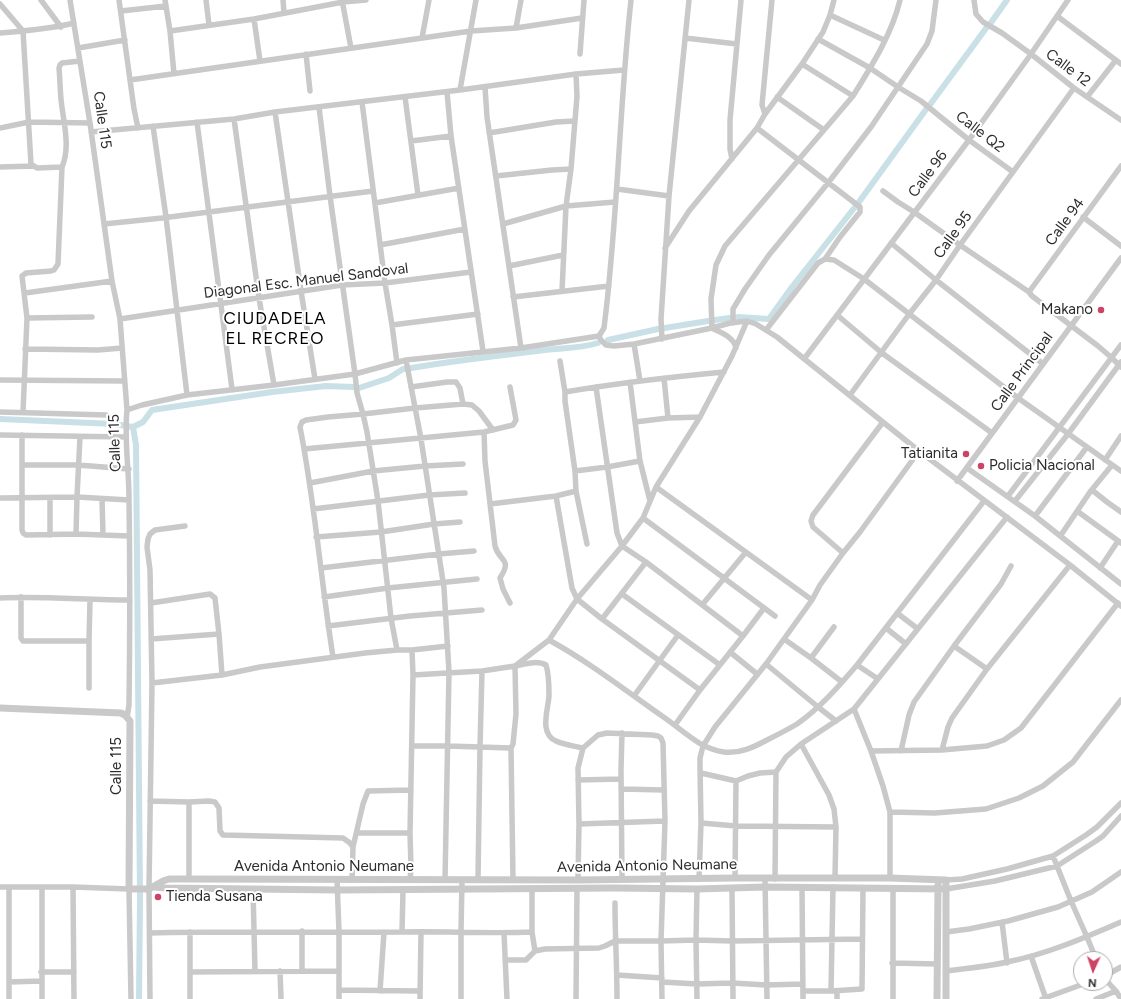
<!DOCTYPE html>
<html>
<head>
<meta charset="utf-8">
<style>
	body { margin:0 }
	#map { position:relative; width:1121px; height:999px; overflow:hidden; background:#fff; font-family:Figtree,sans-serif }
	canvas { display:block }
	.north { position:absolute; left:1073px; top:951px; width:40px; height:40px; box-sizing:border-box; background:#fff; border:1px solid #ababab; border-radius:50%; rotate:183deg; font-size:11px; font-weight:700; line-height:16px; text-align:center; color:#2c2c2c }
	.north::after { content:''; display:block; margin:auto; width:14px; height:18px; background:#ce4365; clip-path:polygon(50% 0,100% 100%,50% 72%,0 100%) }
</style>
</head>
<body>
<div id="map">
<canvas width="1121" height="999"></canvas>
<div class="north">N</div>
</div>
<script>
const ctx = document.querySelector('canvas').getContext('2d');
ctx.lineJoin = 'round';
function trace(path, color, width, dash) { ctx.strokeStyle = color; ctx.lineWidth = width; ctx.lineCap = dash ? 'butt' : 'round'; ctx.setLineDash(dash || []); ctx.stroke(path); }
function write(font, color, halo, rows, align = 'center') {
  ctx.font = font + ' Figtree,sans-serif'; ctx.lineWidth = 4; ctx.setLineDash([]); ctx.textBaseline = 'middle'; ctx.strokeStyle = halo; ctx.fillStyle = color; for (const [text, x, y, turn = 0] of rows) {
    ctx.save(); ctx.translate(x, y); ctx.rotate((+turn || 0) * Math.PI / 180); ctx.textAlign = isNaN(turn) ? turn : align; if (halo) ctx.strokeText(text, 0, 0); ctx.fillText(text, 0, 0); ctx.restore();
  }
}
trace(new Path2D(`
	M 990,24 L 1007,0
	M 929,106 L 987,27
	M 859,202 L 927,108
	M 738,317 L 769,319 L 792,287 L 855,207
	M 715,320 L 729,318
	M 665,328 L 708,321
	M 608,340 L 658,329
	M 411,368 C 453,361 495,356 537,351 C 557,348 579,349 598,343
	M 359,388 L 389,378 L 403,369 L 407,369
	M 0,419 L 114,424 L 133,427 L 136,445 L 140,898 L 139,999
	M 133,427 L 143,422 L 152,410 L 272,392 L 326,386 L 354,387`), '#c9e0e6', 6);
trace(new Path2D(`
	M 41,0 L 61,27
	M 70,0 L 90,123 L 112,281 L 120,319 L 127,410 C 124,439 129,469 129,498 C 130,567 130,636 129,705 L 127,718
	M 119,0 L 134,109 L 138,128
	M 165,0 L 170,31 L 174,74
	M 206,0 L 209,25
	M 283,0 L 284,13
	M 342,0 L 351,48
	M 631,0 C 619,109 618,219 604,328 L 599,336 L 521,348 L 406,360 L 355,374 L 357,393 L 363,414 L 367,432 L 378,501 L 391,618 L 397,650 L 412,650 L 413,675 L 482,671 L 515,666 L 549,640 L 577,599 L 622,546 L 643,518 L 656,487 L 700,417 L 732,356 L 747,321
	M 974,0 L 976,14 L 983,22 L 1002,33 L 1031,54 L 1074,88 L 1121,120
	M 0,4 L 23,31 L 31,164 L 37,168 L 62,167
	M 121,11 L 166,6
	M 830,15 L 884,40
	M 1057,16 L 1121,64
	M 254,19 L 260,61
	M 516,28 L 521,0
	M 170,31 L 254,19 L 343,2 L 366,0
	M 0,33 C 25,31 50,29 74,23
	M 422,38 L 429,0
	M 685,38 L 737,44
	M 818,39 L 870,68 L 898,87 L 921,101 L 969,140 L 1013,172
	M 78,48 L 125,40
	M 306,54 L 310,91
	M 580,54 L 584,0
	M 802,64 L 853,96
	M 130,80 L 471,31 L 516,28 L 582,18
	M 485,87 L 487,117 L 521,348
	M 460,90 L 476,0
	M 447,92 L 451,136 L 483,351
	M 405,97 L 418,195
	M 777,97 L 824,130
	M 1087,97 L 1116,60
	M 362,102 L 385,283 L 392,325 L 397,363
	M 275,112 L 301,291 L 315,379
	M 765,114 L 762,105 L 772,0
	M 234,119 L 259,298 L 274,385
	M 197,122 L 232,389
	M 153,126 L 166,217 L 187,395
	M 0,128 L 29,122 L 90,123
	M 757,128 L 860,207 L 860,212 L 840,237 L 825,259
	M 91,132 L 234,119 L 275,112 L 460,90 L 576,74 L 624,70
	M 489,133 L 556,122 L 575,121
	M 411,141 L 451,136
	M 732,159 L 730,149 L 730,120 L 741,0
	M 0,167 L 34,166
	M 496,176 L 552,170 L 571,169
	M 617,189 L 669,196
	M 883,191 L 898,202 L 914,212 L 960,245 L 1029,292 L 1032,296 L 1098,346 L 1112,358 L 1121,367
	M 375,203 L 459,188
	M 1083,217 L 1121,246
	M 104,224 L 162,218 L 373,191
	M 503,224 L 566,206 L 615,202
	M 891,243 L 936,280 L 1043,364
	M 380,245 L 465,229
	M 665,248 L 689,211 L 757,128 L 765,114 L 802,64 L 823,32 L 830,15 L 834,0
	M 509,266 L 563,255
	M 562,291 L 566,206 L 571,169 L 577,96 L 576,74
	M 1029,292 L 1121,166
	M 25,293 L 112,281
	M 513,297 L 609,286
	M 837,315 L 882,353 L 992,433
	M 27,318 L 92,317
	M 120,319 L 342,285 L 385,283 L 471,272
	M 733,323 L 733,309 L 745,289 L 769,255 L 828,183 L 871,127 L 927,44 L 932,31 L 936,0
	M 392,325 L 478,314
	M 766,330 L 818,263 L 825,259 L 834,260 L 864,279 L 1018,398 L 1121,471
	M 599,336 L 601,340 L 606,345 L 614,346 L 634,344 L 712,328 L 730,323 L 747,321 L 756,324 L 777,337 L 919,451 L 1070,565 L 1121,606
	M 662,339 L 661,319 L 669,196 L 689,0
	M 634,344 L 640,381
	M 736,348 C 734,337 721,333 712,328 L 711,299 L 716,265 L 725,246 L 853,96 C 871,67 892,34 900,0
	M 25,349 L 98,350 L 122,348
	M 804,359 L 969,140 L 1031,54 L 1068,0
	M 406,360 L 421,439 L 444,588 L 449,672 L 445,880
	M 560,361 L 565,392
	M 0,380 L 124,381
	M 630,382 L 640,461 L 650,501
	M 411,387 L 447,382 L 456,382 L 460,388 L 463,404
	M 596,387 L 617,533 L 622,546 L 646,562 L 743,636
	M 850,395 L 910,313 L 936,280 L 960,245 L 1074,88
	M 127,410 L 142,405 L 187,395 L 274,385 L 355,374 L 330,196 L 319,107
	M 0,412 L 106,415
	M 23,412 L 27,318 L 22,276 L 26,273 L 51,271 L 54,270 L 58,264 L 62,167 C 71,146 63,121 61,99 C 60,89 60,79 59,68 L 60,65 L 62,63 L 80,61
	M 668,418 L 700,417
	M 635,422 L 668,418 L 664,378
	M 484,432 L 485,461 L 495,546 C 499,562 513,558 500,578 L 503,589 L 510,603
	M 0,435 L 126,437
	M 22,435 L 22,530 L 23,533 L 26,535 L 76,534 L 129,536
	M 304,449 L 484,432 L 513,425 L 516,420 L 510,387
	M 1105,460 L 1121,436
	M 22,465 L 78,465 L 129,469
	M 967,468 L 1035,516 L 1121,584
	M 575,471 L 607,467 L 640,461
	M 957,481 L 1121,258
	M 310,483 L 373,471 L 425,466 L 463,464
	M 656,487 L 812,600
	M 1092,490 L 1107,502 L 1121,512
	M 556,496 L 572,588 L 577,599 L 602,619 L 700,690
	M 1008,496 L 1121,345
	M 0,498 L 77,497 L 129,500
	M 102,499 L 103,535
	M 1015,501 L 1068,434 L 1121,362
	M 490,504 L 556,496 L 576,491
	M 313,509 L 429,495 L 465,493
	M 1077,511 L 1121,543
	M 1035,516 L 1087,447
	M 643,518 L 775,616
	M 76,534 L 77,497 L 80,437
	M 50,535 L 50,498
	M 1061,535 L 1090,492 L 1112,465
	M 316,537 L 381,532 L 434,524 L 460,522
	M 587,544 L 576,491 L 575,471 L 565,401 L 565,392 C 618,383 671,377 724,372
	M 843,553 L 813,527 L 811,521 L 813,515 L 883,422
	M 321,568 L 439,554 L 474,551
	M 1100,568 L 1118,541
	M 622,594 L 720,665
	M 21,597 L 21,638 L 23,641 L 89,641 L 90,600
	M 324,597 L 388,588 L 477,579
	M 0,598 C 43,596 87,600 130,600
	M 151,603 L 210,594 L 215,598 L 219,634 L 222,675
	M 702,605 L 746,552
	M 897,613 L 918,629
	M 602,619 L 646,562
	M 328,626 L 410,616 L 482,610
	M 886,628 L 906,644
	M 151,639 L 219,634
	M 784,639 L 811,658 L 834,627
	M 549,640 C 589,662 625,690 662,716 C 683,730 698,748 724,752 C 740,754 754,747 767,740 C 777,735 787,730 797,724 C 820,708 839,686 857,665 L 984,501
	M 954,646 L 987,669
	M 412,650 L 448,646
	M 730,652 L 757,674
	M 333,657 C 321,581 315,503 300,427 L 302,422 L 306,420 L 328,417 L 363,414 L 415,408 L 463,404 L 472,405 L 479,411 L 493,430
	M 811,658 L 842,682
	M 766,664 L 818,707 L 836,721
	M 857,665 L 878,679
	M 152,683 L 222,675 L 260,667 L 365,653 L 397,650
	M 89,688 L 89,641
	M 634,696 L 678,635
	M 854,709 L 871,751 L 883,786 L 890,812 L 890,878
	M 675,725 L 700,690 L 743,636 L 764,608
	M 412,746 L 448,746 L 511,748
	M 942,750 L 948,727 L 952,718 L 987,669 L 1070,565
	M 871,751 L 942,750 L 987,746 L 1004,740 L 1021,728 L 1118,603
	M 901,751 L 909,715 L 914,702 L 954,646 L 1001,584 L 1011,566
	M 701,773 L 736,781 L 748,776 L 760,773 L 776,772
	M 578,780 L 621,779
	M 621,789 L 664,790
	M 150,801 L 189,802 L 209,801 L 215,802 L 219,808 L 220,831 L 223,835 L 343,838 L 350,843 L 353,847 L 352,880
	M 189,802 L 189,879
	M 890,812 L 935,813 L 986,809 L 1019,798 L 1043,786 L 1073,762 L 1121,700
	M 701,823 L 736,826 L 836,827
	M 579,824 L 665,821
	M 357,833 L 410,833
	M 353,847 L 363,804 L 368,791 L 411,790
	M 1053,856 L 1071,901 L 1087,937 L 1096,959
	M 735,878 L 736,781
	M 765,878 L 767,999
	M 835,878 L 836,827 L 834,809 L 829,795 L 801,744 L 854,709 L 1007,517
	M 337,879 L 339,932 L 339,999
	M 478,879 L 480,747 L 482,671
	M 622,879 L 621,769 L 622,733
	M 699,879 L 701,823 L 700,767 L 700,758 L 703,746 L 715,727 L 766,664 L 812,600 L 820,585 L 843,553 L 860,532 L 919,451
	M 775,879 L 776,772 L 786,757 L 801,744
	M 410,880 L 411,867 L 410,833 L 413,675
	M 513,880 L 511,748 L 513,744 L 516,714 L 515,666 C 525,664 537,660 546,665 C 549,674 549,686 549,696 C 548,710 539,734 556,741 C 564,745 575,746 583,748
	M 578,880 L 579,824 L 578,768 L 583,748 L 598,735 L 607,733 L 652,735 L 658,736 L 661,738 L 663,743 L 665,821 L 661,941 L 662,999
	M 946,880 L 962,879 L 1007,869 L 1053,856 L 1086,835 L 1097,827 L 1121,803
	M 0,887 L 73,887 L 129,889 L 131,999
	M 42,887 L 42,999
	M 73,887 L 74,999
	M 802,887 L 803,999
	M 732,888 L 733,999
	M 253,889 L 255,971
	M 532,889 L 532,932 L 535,951
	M 946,889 L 995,881 L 1057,866 L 1096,841 L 1103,836 L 1121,816
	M 615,903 C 615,935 617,967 617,999
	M 1002,922 L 1007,963
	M 402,932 L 403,890
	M 946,932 L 969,929 L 1008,921 L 1058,907 L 1092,892 L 1121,872
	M 150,933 C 233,931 317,933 401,932 C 445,931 488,934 532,932
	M 504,933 L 507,999
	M 1031,956 L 1046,999
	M 505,960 L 526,960 L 535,951 L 545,949 L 599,948 L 605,946 L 615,941 L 661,941 L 696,940 L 732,941 L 862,939
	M 892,963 L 937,964
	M 280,971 L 281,999
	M 302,971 L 302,931
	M 946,971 C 966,968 987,967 1007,962 C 1047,954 1084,938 1121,922
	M 41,972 L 74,972
	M 190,972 L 339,971
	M 617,975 L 662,978
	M 1105,976 L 1121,967
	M 1105,979 L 1116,991 L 1121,999
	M 9,982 L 41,981
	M 662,982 L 697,984 L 732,983 L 766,985 L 803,984
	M 339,990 L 420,991
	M 380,991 L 384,932
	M 803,991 L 831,991 L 862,989 L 863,888
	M 831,991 L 833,887
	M 9,999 L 9,887
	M 150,999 L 149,889 L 152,683 L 150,570 L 147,547 L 148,539 L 150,534 L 155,530 L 185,526
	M 190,999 L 190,932
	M 420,999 L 421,932
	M 461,999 L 461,932 L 462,880
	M 576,999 L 577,889
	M 697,999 L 696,940 L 697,889
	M 837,999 L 837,991
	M 893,999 L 893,888
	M 1042,999 L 1086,983
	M 1096,999 L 1116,991`), '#c9c9c9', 5.5);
trace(new Path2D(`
	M 0,708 L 121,713 L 125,715 L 130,721 L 129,889 L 149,889 L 163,881 L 169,879 L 189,879 L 578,880 L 735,878 L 890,878 L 946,880 L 946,999
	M 155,887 L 165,888 L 338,890 L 615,888 L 697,889 L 765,887 L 946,889
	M 937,999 L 938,885`), '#c9c9c9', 7);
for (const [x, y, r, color] of [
	[1101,310,4,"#ce4365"],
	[966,454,4,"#ce4365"],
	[981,466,4,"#ce4365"],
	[158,897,4,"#ce4365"]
]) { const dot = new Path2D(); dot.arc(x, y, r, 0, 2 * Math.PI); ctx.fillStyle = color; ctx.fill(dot); trace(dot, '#fff', 1.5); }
write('15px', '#2c2c2c', '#fff', [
	["Calle 12",1068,68,37],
	["Calle 115",102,120,82],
	["Calle Q2",980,132,38],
	["Calle 96",928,174,-53],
	["Calle 94",1065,222,-54],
	["Calle 95",953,235,-54],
	["Diagonal Esc. Manuel Sandoval",306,281,-7],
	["Calle Principal",1022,372,-54],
	["Calle 115",115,443,-92],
	["Calle 115",117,766,-90],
	["Avenida Antonio Neumane",647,866,-1],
	["Avenida Antonio Neumane",324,867]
]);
write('15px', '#2c2c2c', '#fff', [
	["Makano",1093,310],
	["Tatianita",958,454],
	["Policia Nacional",989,466,"left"],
	["Tienda Susana",166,897,"left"]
], 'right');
ctx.letterSpacing = '1px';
write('17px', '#000', '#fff', [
	["CIUDADELA",275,319],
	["EL RECREO",275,339]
]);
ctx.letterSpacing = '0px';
</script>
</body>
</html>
